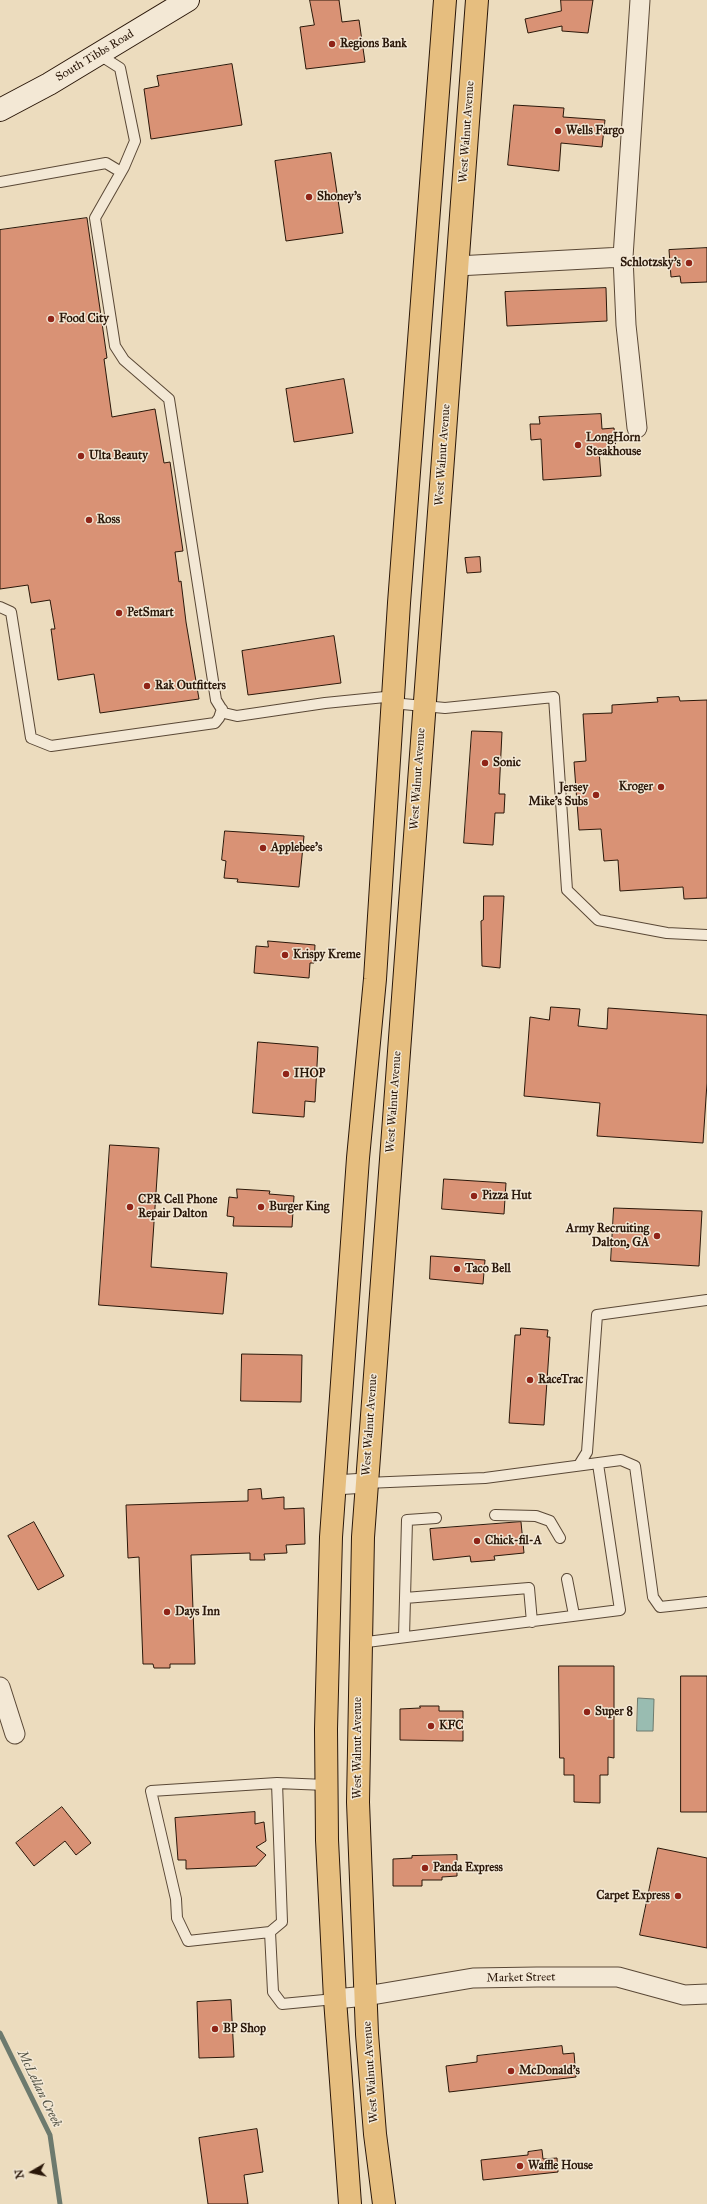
<!DOCTYPE html>
<html>
<head>
<meta charset="utf-8">
<style>
	body { margin:0 }
	#map { position:relative; width:707px; height:2204px; overflow:hidden; background:#ecdcbe; font-family:"IM FELL Great Primer",serif }
	canvas { display:block }
	.north { position:absolute; left:12px; top:2152px; width:40px; height:40px; -webkit-text-stroke:3px #f3e8d5; paint-order:stroke; rotate:261deg; font-size:11px; font-weight:700; line-height:16px; text-align:center; color:#2a1709 }
	.north::after { content:''; display:block; margin:auto; width:14px; height:18px; background:#2a1709; clip-path:polygon(50% 0,100% 100%,50% 72%,0 100%) }
</style>
</head>
<body>
<div id="map">
<canvas width="707" height="2204"></canvas>
<div class="north">N</div>
</div>
<script>
const ctx = document.querySelector('canvas').getContext('2d');
ctx.lineJoin = 'round';
function paint(path, color) { ctx.fillStyle = color; ctx.fill(path, 'evenodd'); }
function trace(path, color, width, dash) { ctx.strokeStyle = color; ctx.lineWidth = width; ctx.lineCap = dash ? 'butt' : 'round'; ctx.setLineDash(dash || []); ctx.stroke(path); }
function write(font, color, halo, rows, align = 'center') {
  ctx.font = font + ' "IM FELL Great Primer",serif'; ctx.lineWidth = 3; ctx.setLineDash([]); ctx.textBaseline = 'middle'; ctx.strokeStyle = halo; ctx.fillStyle = color; for (const [text, x, y, turn = 0] of rows) {
    ctx.save(); ctx.translate(x, y); ctx.rotate((+turn || 0) * Math.PI / 180); ctx.textAlign = isNaN(turn) ? turn : align; if (halo) ctx.strokeText(text, 0, 0); ctx.fillText(text, 0, 0); ctx.restore();
  }
}
const water = new Path2D(`
	M 638,1698 L 654,1699 L 653,1731 L 637,1731 Z`);
paint(water, '#99bcb1');
trace(water, '#6d7a6e', 1);
trace(new Path2D(`
	M 0,2033 L 50,2135 L 60,2204`), '#6d7a6e', 5);
const building = new Path2D(`
	M 310,0 L 339,0 L 342,22 L 359,20 L 365,62 L 306,69 L 300,27 L 314,25 Z
	M 561,0 L 593,0 L 588,33 L 562,31 L 562,26 L 528,33 L 525,19 L 561,11 Z
	M 232,64 L 242,125 L 151,139 L 144,89 L 159,86 L 157,76 Z
	M 514,105 L 564,108 L 563,117 L 605,120 L 602,147 L 561,143 L 559,171 L 508,165 Z
	M 331,153 L 343,233 L 286,241 L 275,161 Z
	M 87,218 L 107,358 L 104,359 L 112,417 L 155,409 L 164,463 L 170,462 L 183,551 L 175,552 L 179,582 L 181,581 L 186,622 L 199,699 L 100,713 L 94,674 L 58,680 L 51,629 L 55,629 L 50,600 L 31,603 L 28,585 L 0,589 L 0,230 Z
	M 707,248 L 707,282 L 681,283 L 680,276 L 671,277 L 669,250 Z
	M 606,288 L 607,321 L 507,326 L 505,292 Z
	M 344,379 L 353,433 L 294,442 L 286,389 Z
	M 601,414 L 602,429 L 614,428 L 616,450 L 599,451 L 601,476 L 543,480 L 541,439 L 531,440 L 530,424 L 540,424 L 539,417 Z
	M 480,557 L 481,572 L 467,573 L 465,558 Z
	M 334,636 L 341,683 L 248,695 L 242,651 Z
	M 679,697 L 680,701 L 707,700 L 707,898 L 684,899 L 683,887 L 620,891 L 618,860 L 604,861 L 601,829 L 579,830 L 574,762 L 586,761 L 583,714 L 612,713 L 612,705 L 658,702 L 657,698 Z
	M 472,731 L 502,732 L 499,794 L 505,794 L 504,813 L 495,813 L 493,845 L 464,843 Z
	M 225,831 L 304,836 L 299,887 L 237,882 L 238,879 L 224,878 L 226,861 L 222,860 Z
	M 484,896 L 504,896 L 500,968 L 482,966 L 481,921 L 483,920 Z
	M 268,941 L 315,945 L 314,963 L 310,963 L 309,978 L 254,973 L 256,946 L 268,947 Z
	M 551,1007 L 580,1009 L 578,1026 L 607,1029 L 608,1008 L 707,1015 L 707,1083 L 703,1143 L 597,1136 L 600,1103 L 524,1096 L 530,1017 L 549,1020 Z
	M 258,1042 L 318,1047 L 315,1102 L 305,1101 L 304,1117 L 253,1113 Z
	M 110,1145 L 159,1148 L 151,1267 L 227,1273 L 223,1314 L 99,1305 Z
	M 444,1179 L 506,1183 L 504,1214 L 442,1209 Z
	M 237,1189 L 270,1191 L 269,1194 L 294,1196 L 292,1227 L 233,1226 L 234,1217 L 227,1216 L 229,1197 L 237,1198 Z
	M 614,1208 L 702,1211 L 699,1266 L 611,1261 Z
	M 431,1256 L 485,1260 L 483,1284 L 430,1279 Z
	M 521,1328 L 548,1330 L 547,1337 L 550,1337 L 544,1425 L 509,1423 L 515,1335 L 520,1335 Z
	M 242,1354 L 302,1355 L 301,1402 L 241,1401 Z
	M 261,1489 L 262,1499 L 284,1497 L 284,1509 L 304,1508 L 305,1544 L 286,1545 L 287,1553 L 264,1554 L 265,1560 L 250,1560 L 250,1553 L 191,1555 L 195,1664 L 170,1664 L 170,1668 L 154,1668 L 153,1664 L 143,1664 L 139,1557 L 128,1558 L 126,1505 L 248,1501 L 248,1490 Z
	M 34,1522 L 64,1576 L 38,1590 L 8,1536 Z
	M 521,1522 L 524,1553 L 494,1556 L 495,1560 L 471,1562 L 470,1556 L 433,1560 L 430,1529 Z
	M 559,1666 L 614,1666 L 614,1758 L 608,1757 L 608,1775 L 600,1775 L 600,1803 L 574,1802 L 574,1775 L 564,1775 L 564,1758 L 560,1758 Z
	M 681,1676 L 707,1676 L 707,1812 L 681,1812 Z
	M 420,1706 L 439,1706 L 439,1711 L 463,1711 L 463,1741 L 400,1740 L 400,1709 L 420,1708 Z
	M 62,1807 L 91,1843 L 76,1855 L 65,1841 L 34,1866 L 16,1843 Z
	M 255,1812 L 255,1824 L 264,1822 L 266,1841 L 256,1847 L 266,1855 L 256,1866 L 186,1869 L 186,1860 L 178,1860 L 175,1818 Z
	M 658,1848 L 707,1858 L 707,1948 L 640,1935 Z
	M 457,1855 L 457,1876 L 442,1877 L 442,1880 L 422,1880 L 422,1886 L 393,1886 L 393,1859 L 412,1858 L 412,1856 Z
	M 231,2000 L 234,2057 L 199,2058 L 197,2002 Z
	M 562,2046 L 563,2054 L 574,2053 L 576,2077 L 449,2092 L 446,2066 L 477,2062 L 477,2056 Z
	M 257,2129 L 263,2172 L 244,2175 L 248,2204 L 208,2204 L 199,2138 Z
	M 542,2150 L 543,2159 L 557,2158 L 558,2172 L 483,2180 L 481,2160 L 528,2155 L 528,2152 Z`);
paint(building, '#d99275');
trace(building, '#2a1709', 1);
const lane = new Path2D(`
	M 98,54 L 120,68 L 135,141 L 124,167 L 95,218 L 115,346 L 124,360 L 169,399 L 216,700 L 224,713 L 237,716 L 325,703 L 385,697 L 393,694
	M 0,182 L 106,163 L 121,172
	M 0,607 L 11,612 L 31,738 L 51,746 L 215,723 L 219,718 L 222,709
	M 392,703 L 445,708 L 554,697 L 567,890 L 598,920 L 667,933 L 707,935
	M 579,1465 L 587,1452 L 597,1315 L 707,1300
	M 366,1483 L 485,1478 L 621,1460 L 635,1466 L 653,1597 L 660,1607 L 707,1602
	M 495,1515 L 536,1516 L 550,1521 L 560,1538
	M 567,1579 L 574,1615
	M 405,1598 L 529,1588 L 532,1622
	M 404,1637 L 407,1520 L 436,1518
	M 359,1643 L 620,1610 L 598,1464
	M 277,1783 L 282,1922 L 270,1932 L 188,1941 L 177,1918 L 176,1899 L 151,1791 L 277,1783 L 326,1785
	M 270,1932 L 273,1992 L 282,2004 L 335,1999`);
const street = new Path2D(`
	M 623,257 L 640,0
	M 457,266 L 623,257 L 626,325 L 637,428
	M 334,1485 L 366,1483
	M 0,1687 L 15,1734
	M 335,1999 L 366,1996 L 473,1978 L 537,1977 L 618,1977 L 684,1995 L 707,1994`);
const secondary = new Path2D(`
	M 0,110 L 49,84 L 188,0`);
const primary = new Path2D(`
	M 350,2204 L 335,1999 L 327,1840 L 326,1729 L 331,1537 L 358,1158 L 375,979 L 399,603 L 445,0
	M 384,2204 L 375,2134 L 367,2034 L 358,1802 L 363,1537 L 477,0`);
trace(lane, '#5a4836', 12);
trace(street, '#5a4836', 21);
trace(secondary, '#2a1709', 24);
trace(primary, '#2a1709', 24);
trace(lane, '#f3e8d5', 10);
trace(street, '#f3e8d5', 19);
trace(secondary, '#f3e8d5', 22);
trace(primary, '#e6be7f', 22);
for (const [x, y, r, color] of [
	[332,44,4,"#8f2418"],
	[558,131,4,"#8f2418"],
	[309,197,4,"#8f2418"],
	[689,263,4,"#8f2418"],
	[51,319,4,"#8f2418"],
	[578,445,4,"#8f2418"],
	[81,456,4,"#8f2418"],
	[89,520,4,"#8f2418"],
	[119,613,4,"#8f2418"],
	[147,686,4,"#8f2418"],
	[485,763,4,"#8f2418"],
	[661,787,4,"#8f2418"],
	[596,795,4,"#8f2418"],
	[263,848,4,"#8f2418"],
	[285,955,4,"#8f2418"],
	[286,1074,4,"#8f2418"],
	[474,1196,4,"#8f2418"],
	[130,1207,4,"#8f2418"],
	[261,1207,4,"#8f2418"],
	[657,1236,4,"#8f2418"],
	[457,1269,4,"#8f2418"],
	[530,1380,4,"#8f2418"],
	[477,1541,4,"#8f2418"],
	[167,1612,4,"#8f2418"],
	[587,1712,4,"#8f2418"],
	[431,1726,4,"#8f2418"],
	[425,1868,4,"#8f2418"],
	[678,1896,4,"#8f2418"],
	[215,2029,4,"#8f2418"],
	[511,2071,4,"#8f2418"],
	[520,2166,4,"#8f2418"]
]) { const dot = new Path2D(); dot.arc(x, y, r, 0, 2 * Math.PI); ctx.fillStyle = color; ctx.fill(dot); trace(dot, '#f3e8d5', 1.5); }
write('bold 12px', '#2a1709', '#f3e8d5', [
	["Regions Bank",340,44],
	["Wells Fargo",566,131],
	["Shoney's",317,197],
	["Schlotzsky's",681,263,"right"],
	["Food City",59,319],
	["LongHorn",586,438],
	["Steakhouse",586,452],
	["Ulta Beauty",89,456],
	["Ross",97,520],
	["PetSmart",127,613],
	["Rak Outfitters",155,686],
	["Sonic",493,763],
	["Kroger",653,787,"right"],
	["Jersey",588,788,"right"],
	["Mike's Subs",588,802,"right"],
	["Applebee's",271,848],
	["Krispy Kreme",293,955],
	["IHOP",294,1074],
	["Pizza Hut",482,1196],
	["CPR Cell Phone",138,1200],
	["Repair Dalton",138,1214],
	["Burger King",269,1207],
	["Army Recruiting",649,1229,"right"],
	["Dalton, GA",649,1243,"right"],
	["Taco Bell",465,1269],
	["RaceTrac",538,1380],
	["Chick-fil-A",485,1541],
	["Days Inn",175,1612],
	["Super 8",595,1712],
	["KFC",439,1726],
	["Panda Express",433,1868],
	["Carpet Express",670,1896,"right"],
	["BP Shop",223,2029],
	["McDonald's",519,2071],
	["Waffle House",528,2166]
], 'left');
write('12px', '#2a1709', '#f3e8d5', [
	["South Tibbs Road",95,56,-31],
	["West Walnut Avenue",467,132,-86],
	["West Walnut Avenue",443,455,-86],
	["West Walnut Avenue",418,779,-86],
	["West Walnut Avenue",394,1102,-86],
	["West Walnut Avenue",370,1425,-86],
	["West Walnut Avenue",358,1748,-90],
	["Market Street",521,1978,-1],
	["West Walnut Avenue",371,2072,-94]
]);
write('italic 13px', '#515144', '#f3e8d5', [
	["McLellan Creek",39,2089,64]
]);
</script>
</body>
</html>
